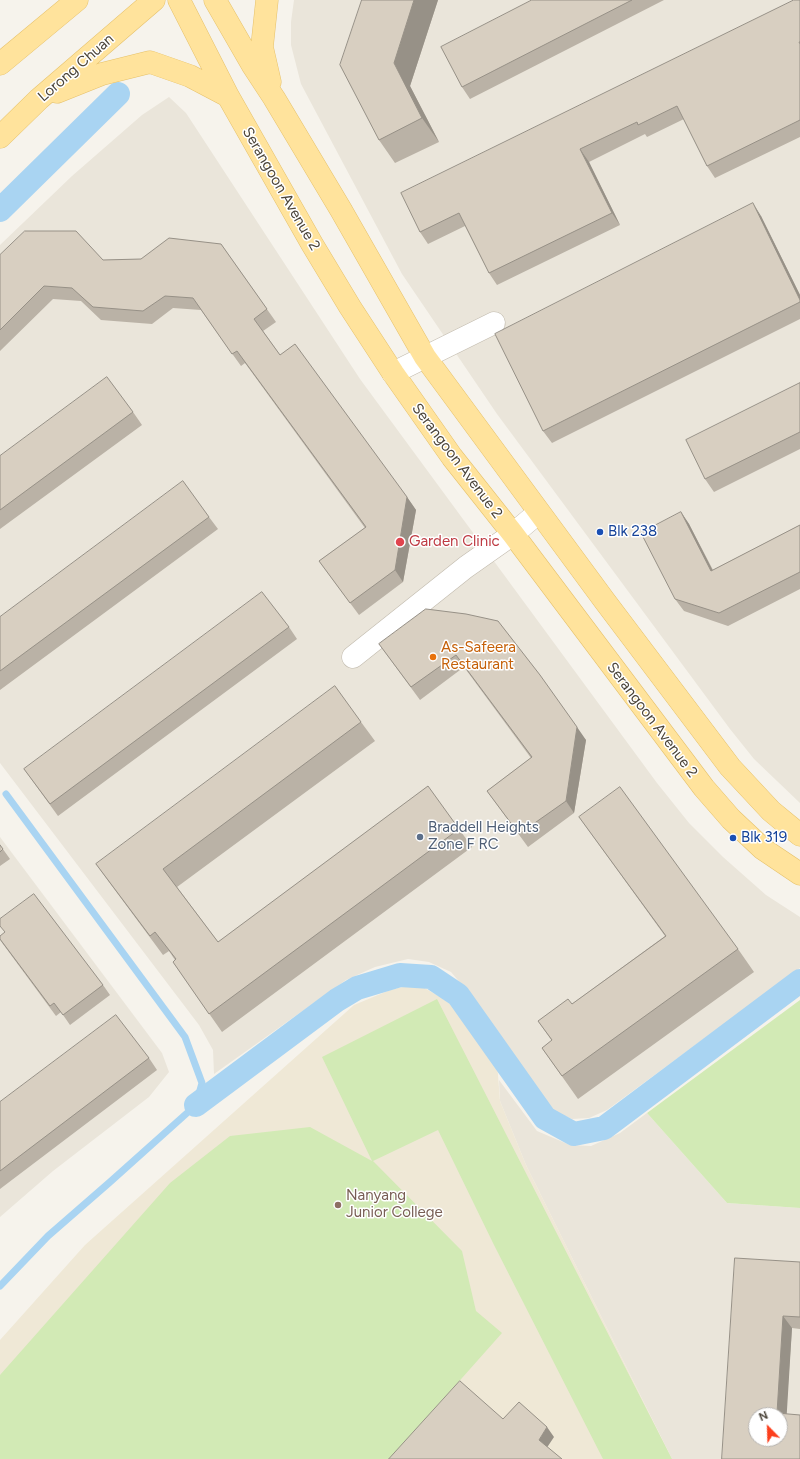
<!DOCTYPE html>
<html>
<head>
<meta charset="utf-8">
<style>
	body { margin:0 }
	#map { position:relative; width:800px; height:1459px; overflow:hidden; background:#f6f3ec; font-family:Figtree,sans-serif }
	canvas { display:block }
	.north { position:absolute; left:748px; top:1407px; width:40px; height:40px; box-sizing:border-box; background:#fff; border:1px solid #b7b4b0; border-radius:50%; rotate:337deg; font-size:11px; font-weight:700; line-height:16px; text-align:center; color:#4b4439 }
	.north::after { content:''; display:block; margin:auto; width:14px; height:18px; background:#fc3f1d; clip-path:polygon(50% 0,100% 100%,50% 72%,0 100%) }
</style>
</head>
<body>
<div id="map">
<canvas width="800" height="1459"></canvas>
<div class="north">N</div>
</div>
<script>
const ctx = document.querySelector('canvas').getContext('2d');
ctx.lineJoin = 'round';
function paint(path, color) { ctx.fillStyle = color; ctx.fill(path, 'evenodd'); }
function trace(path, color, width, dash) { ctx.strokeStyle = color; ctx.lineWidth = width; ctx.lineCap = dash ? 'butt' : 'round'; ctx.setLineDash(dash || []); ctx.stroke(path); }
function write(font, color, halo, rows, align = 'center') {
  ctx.font = font + ' Figtree,sans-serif'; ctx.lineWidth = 3; ctx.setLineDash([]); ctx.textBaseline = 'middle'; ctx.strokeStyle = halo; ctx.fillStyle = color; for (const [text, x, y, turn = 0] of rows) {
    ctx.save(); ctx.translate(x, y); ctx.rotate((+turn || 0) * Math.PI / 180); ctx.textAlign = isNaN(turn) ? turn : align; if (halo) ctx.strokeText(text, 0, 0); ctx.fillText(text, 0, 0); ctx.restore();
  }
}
paint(new Path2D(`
	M 294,0 L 800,0 L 800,803 L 754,759 L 730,729 L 497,414 L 402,274 L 301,84 L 291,45 L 291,22 Z
	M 169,97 L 186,113 L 360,379 L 657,783 L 689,823 L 723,857 L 766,895 L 800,917 L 800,968 L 607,1110 L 589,1118 L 572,1119 L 554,1111 L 468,992 L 451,972 L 429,962 L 408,959 L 375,967 L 346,980 L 214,1074 L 213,1050 L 199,1025 L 0,763 L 0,245 L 72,176 L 142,115 Z
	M 0,837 L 162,1053 L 169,1072 L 149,1097 L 53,1171 L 0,1217 Z
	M 499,1080 L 537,1131 L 570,1145 L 591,1146 L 620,1133 L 647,1113 L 727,1203 L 800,1208 L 800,1459 L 672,1459 L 526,1165 L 500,1101 ZM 756,1415 L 780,1415 L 780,1439 L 756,1439 Z`), '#eae5da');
paint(new Path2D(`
	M 407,986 L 421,986 L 442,998 L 461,1012 L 497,1062 L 500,1101 L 526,1165 L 672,1459 L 0,1459 L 0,1340 L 85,1245 L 354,1005 L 390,990 Z`), '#efe8d6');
paint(new Path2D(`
	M 437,999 L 672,1459 L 603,1459 L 494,1245 L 438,1130 L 373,1161 L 462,1251 L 476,1311 L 502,1333 L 390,1459 L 0,1459 L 0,1375 L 170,1183 L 230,1136 L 310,1127 L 372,1161 L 322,1057 Z
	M 800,1000 L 800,1208 L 727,1203 L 647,1113 Z`), '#d2eab5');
trace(new Path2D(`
	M 0,1286 L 48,1236 L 110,1182 L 196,1105 L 202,1083 L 185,1037 L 6,794`), '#a9d4f2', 7);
trace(new Path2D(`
	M 0,210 L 118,94
	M 196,1105 L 337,1000 L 357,988 L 400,975 L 431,977 L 458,995 L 545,1118 L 574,1134 L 604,1128 L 800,981`), '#a9d4f2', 24);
const minor = new Path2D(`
	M 393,373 L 494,323
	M 353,657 L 466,567 L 513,534 L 538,513`);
const major = new Path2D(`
	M 179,0 L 228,96 L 312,244 L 350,307 L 393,373 L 452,457 L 513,534 L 704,788 L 731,819 L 763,849 L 800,874
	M 215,0 L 253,66 L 274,98 L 341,210 L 425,357 L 604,600 L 730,767 L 771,811 L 800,835
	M 267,0 L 262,47 L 270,82
	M 0,64 L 77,0
	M 57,92 L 102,74 L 150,62 L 190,76 L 228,96
	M 0,137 L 39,99 L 154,0`);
trace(minor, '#c2bbae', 23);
trace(major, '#e6c16a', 23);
trace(minor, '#fff', 22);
trace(major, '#ffe39c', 22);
paint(new Path2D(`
	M 362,0 L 438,0 L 410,86 L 439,142 L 395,163 L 379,140 Z
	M 532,0 L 664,0 L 470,99 L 462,87 Z
	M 800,0 L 800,137 L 715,178 L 707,166 L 684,119 L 647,137 L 645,134 L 589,162 L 620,225 L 497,285 L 489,273 L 465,226 L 428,244 L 420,232 Z
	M 761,216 L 800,295 L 800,319 L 552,443 L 543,431 Z
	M 221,244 L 276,322 L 263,331 L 280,355 L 407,497 L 416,510 L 403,582 L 359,615 L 319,561 L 365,528 L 245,363 L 241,366 L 201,310 L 173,308 L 152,324 L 101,320 L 81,301 L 53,299 L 0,351 L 0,255 L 103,260 L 141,259 Z
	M 800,383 L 800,449 L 714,492 L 705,479 Z
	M 133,412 L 142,425 L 0,529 L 0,456 Z
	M 681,512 L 689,524 L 713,570 L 800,525 L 800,589 L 728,626 L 684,611 L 675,599 Z
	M 209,517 L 218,529 L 0,690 L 0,617 Z
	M 426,609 L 586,740 L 574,813 L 528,847 L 487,791 L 531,758 L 464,667 L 420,700 L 379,644 Z
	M 289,627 L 297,639 L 58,816 L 24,769 Z
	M 361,722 L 375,741 L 177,887 L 218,942 L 459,829 L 472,847 L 222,1032 L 173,962 L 175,960 L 169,951 L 163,955 L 109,882 L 96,864 Z
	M 579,817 L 738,949 L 754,972 L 578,1099 L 542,1048 L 552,1041 L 538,1021 L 572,1004 L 665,936 Z
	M 0,845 L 10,859 L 0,866 Z
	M 0,940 L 103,985 L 110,995 L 70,1025 L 61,1012 L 56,1016 Z
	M 149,1058 L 157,1070 L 0,1189 L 0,1102 Z
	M 800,1262 L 800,1329 L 792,1328 L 786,1414 L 722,1459 Z`), '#bab2a6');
paint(new Path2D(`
	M 414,0 L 438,0 L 410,86 L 439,142 L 422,118 L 394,63 Z
	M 580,149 L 589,162 L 620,225 L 612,213 Z
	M 753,203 L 761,216 L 800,295 L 800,300 Z
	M 407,497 L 416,510 L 403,582 L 395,570 Z
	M 681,512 L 689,524 L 719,583 L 711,571 Z
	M 577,727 L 586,740 L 574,813 L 566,801 Z
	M 783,1316 L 792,1328 L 786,1426 L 777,1413 Z
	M 547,1427 L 554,1437 L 546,1449 L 539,1440 Z`), '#979187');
const building = new Path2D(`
	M 362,0 L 414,0 L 394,63 L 422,118 L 379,140 L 340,65 Z
	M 532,0 L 632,0 L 462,87 L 441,47 Z
	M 794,0 L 800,0 L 800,42 L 799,42 L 800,44 L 800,120 L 707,166 L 677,106 L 638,125 L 637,122 L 580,149 L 612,213 L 489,273 L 459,213 L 420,232 L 401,193 Z
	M 753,203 L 800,300 L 800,302 L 543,431 L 495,334 Z
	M 25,231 L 76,231 L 103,260 L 141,259 L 169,238 L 221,244 L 267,309 L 254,319 L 280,355 L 295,344 L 407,497 L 395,570 L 350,603 L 319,561 L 366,527 L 237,351 L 232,354 L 193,298 L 165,296 L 143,311 L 93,307 L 72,288 L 44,286 L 0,330 L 0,255 Z
	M 107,377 L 133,412 L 0,510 L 0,456 Z
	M 800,383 L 800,432 L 705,479 L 686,440 Z
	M 183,481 L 209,517 L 0,671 L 0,617 Z
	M 681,512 L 711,571 L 800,525 L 800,572 L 719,613 L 675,599 L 641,533 Z
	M 262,592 L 289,627 L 50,804 L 24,769 Z
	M 426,609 L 466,614 L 498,621 L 540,675 L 577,727 L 566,801 L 519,834 L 487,791 L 532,757 L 456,655 L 411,687 L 379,644 Z
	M 335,686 L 361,722 L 163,869 L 218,942 L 428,786 L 459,829 L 209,1014 L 173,962 L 176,959 L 155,932 L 150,936 L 96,864 Z
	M 620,787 L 738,949 L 562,1076 L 542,1048 L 552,1040 L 538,1021 L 568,999 L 572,1004 L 666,936 L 579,817 Z
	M 0,845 L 3,849 L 0,852 Z
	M 34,894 L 103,985 L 63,1015 L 54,1003 L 50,1006 L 0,939 L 0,936 L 5,932 L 0,926 L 0,919 Z
	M 116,1015 L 149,1058 L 0,1171 L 0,1102 Z
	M 735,1258 L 800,1262 L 800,1317 L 783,1316 L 777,1413 L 800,1415 L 800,1459 L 722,1459 ZM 756,1415 L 780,1415 L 780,1439 L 756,1439 Z
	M 460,1381 L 503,1419 L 519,1402 L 547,1427 L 539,1440 L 562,1459 L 389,1459 Z`);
paint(building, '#d8cfc1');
trace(building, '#979187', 1);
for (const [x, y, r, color] of [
	[600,532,4,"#1a4fb4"],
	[400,542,5,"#e0444e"],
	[433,657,4,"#e8710a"],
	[420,837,4,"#5c6f8a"],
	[733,838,4,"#1a4fb4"],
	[338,1205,4,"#8d6e63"]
]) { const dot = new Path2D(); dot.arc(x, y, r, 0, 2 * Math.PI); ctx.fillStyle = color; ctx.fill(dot); trace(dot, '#fff', 1.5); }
write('15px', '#4b4439', '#fff', [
	["Lorong Chuan",76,68,-41],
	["Serangoon Avenue 2",281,189,60],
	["Serangoon Avenue 2",457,461,53],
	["Serangoon Avenue 2",652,720,53]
]);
write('15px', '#164399', '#fff', [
	["Blk 238",608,532],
	["Blk 319",741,838]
], 'left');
write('15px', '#be3a42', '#fff', [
	["Garden Clinic",409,542]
], 'left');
write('15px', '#c56008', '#fff', [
	["As-Safeera",441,648],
	["Restaurant",441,665]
], 'left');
write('15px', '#4e5e75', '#fff', [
	["Braddell Heights",428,828],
	["Zone F RC",428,845]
], 'left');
write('15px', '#785e54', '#fff', [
	["Nanyang",346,1196],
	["Junior College",346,1213]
], 'left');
</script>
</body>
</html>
